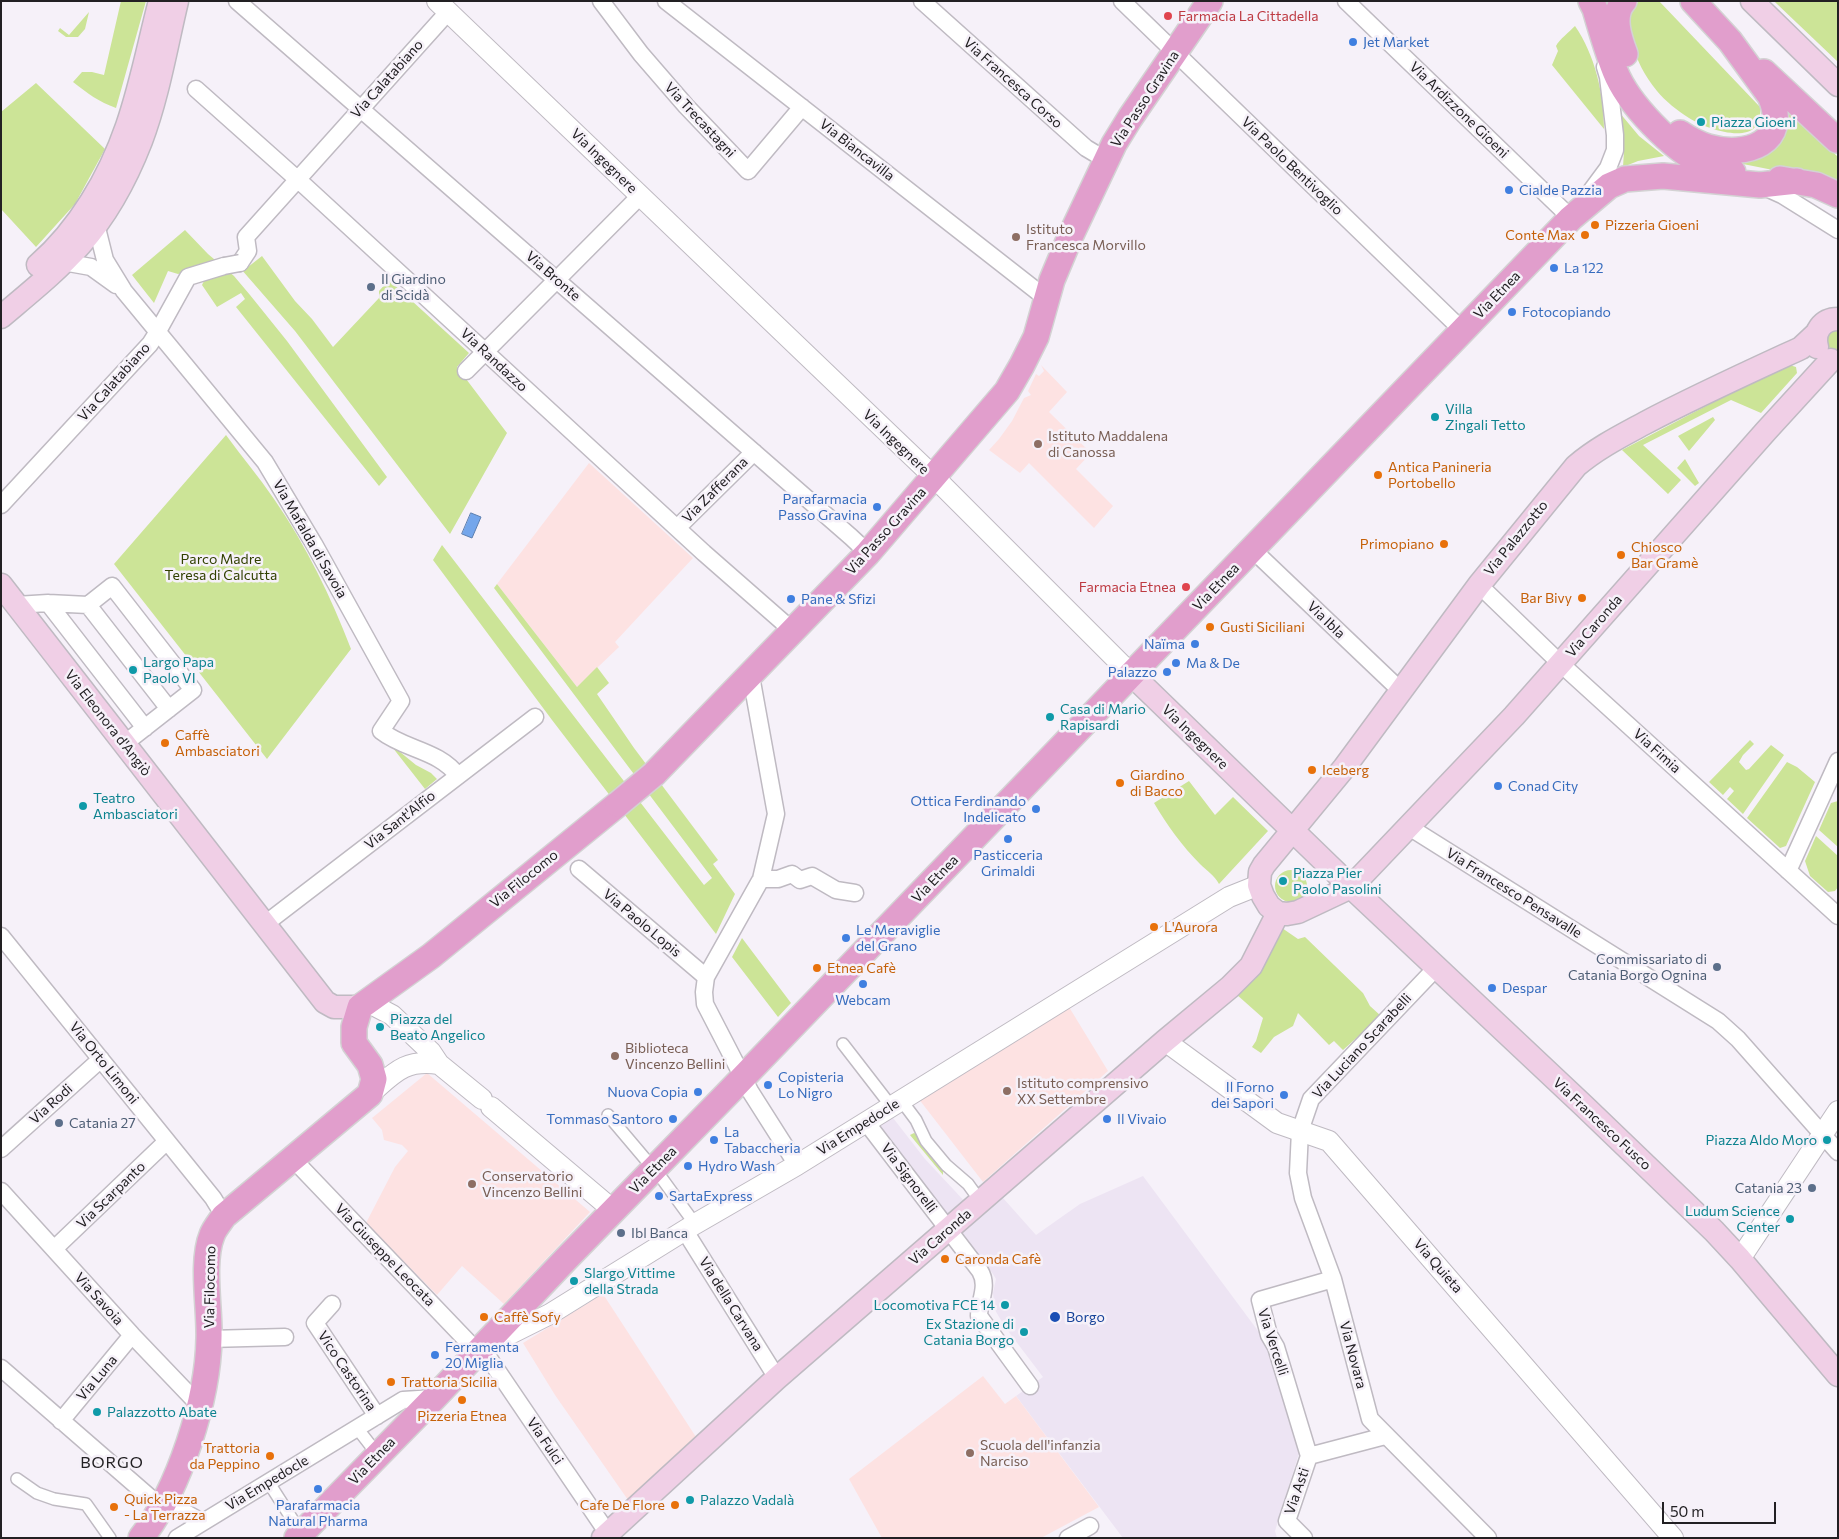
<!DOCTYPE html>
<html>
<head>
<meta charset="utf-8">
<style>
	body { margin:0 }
	#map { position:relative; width:1839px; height:1539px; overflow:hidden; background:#f6f1f9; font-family:Commissioner,sans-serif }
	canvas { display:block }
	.frame { position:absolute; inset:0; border:2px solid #222023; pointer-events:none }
	.scale { position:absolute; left:1662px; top:1502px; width:114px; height:22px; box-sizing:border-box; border:2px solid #222023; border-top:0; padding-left:6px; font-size:15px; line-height:18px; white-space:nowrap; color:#222023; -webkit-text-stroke:4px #f6f1f9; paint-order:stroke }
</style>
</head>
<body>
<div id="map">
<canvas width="1839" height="1539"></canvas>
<div class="frame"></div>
<div class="scale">50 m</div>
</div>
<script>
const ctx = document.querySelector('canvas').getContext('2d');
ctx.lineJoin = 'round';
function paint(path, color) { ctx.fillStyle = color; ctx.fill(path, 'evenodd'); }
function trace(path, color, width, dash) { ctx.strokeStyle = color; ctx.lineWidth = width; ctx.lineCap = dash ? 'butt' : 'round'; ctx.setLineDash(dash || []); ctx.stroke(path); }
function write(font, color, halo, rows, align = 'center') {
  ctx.font = font + ' Commissioner,sans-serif'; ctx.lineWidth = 5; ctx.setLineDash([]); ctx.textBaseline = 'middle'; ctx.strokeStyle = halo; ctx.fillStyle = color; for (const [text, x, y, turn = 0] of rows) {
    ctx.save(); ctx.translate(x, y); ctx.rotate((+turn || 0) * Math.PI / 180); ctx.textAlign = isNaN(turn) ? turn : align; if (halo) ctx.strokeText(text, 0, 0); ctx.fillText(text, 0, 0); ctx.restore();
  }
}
paint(new Path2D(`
	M 890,1114 L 925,1159 L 968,1205 L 951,1219 L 878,1122 Z
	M 1143,1176 L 1270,1347 L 1300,1450 L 1275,1531 L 1277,1538 L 1123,1538 L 1016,1396 L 1043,1377 L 1005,1327 L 995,1310 L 993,1293 L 996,1279 L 993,1274 L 960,1230 L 978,1213 L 981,1216 L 1003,1198 L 1036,1235 L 1080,1204 Z`), '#ede4f3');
paint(new Path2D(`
	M 1041,365 L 1067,392 L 1049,412 L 1091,453 L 1076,469 L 1113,506 L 1094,528 L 1029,463 L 1020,473 L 989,450 L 999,439 L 1012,421 L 1024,398 L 1031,395 L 1028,391 L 1036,374 L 1039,376 L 1044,371 Z
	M 589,463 L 693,558 L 615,642 L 619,647 L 577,687 L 497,584 Z
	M 1069,1007 L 1108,1071 L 983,1182 L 918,1098 Z
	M 427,1073 L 590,1212 L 504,1304 L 462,1266 L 437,1295 L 366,1223 L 395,1167 L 408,1151 L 402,1145 L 384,1140 L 382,1130 L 372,1118 Z
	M 603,1294 L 696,1437 L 628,1500 L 555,1395 L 523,1343 Z
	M 983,1376 L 1005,1404 L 1016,1396 L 1099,1507 L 1041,1538 L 882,1538 L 849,1479 Z`), '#fde2e2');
paint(new Path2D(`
	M 121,1 L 146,1 L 116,108 C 99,102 87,93 73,82 L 82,72 L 92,72 L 104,75 Z
	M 1639,1 L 1659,1 L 1760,107 C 1765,150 1708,130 1689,118 C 1678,111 1665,101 1657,91 C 1644,75 1636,60 1632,40 C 1628,25 1628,13 1639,1 Z
	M 1774,1 L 1838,1 L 1838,62 L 1777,4 Z
	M 89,12 L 85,29 L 78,37 L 66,37 L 58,31 L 60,28 L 69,35 Z
	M 1575,26 C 1595,55 1604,94 1604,129 L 1552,65 L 1558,51 L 1556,46 C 1559,40 1570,31 1575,26 Z
	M 36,83 L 105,149 L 75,204 L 36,247 L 1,209 L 1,112 Z
	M 1784,106 L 1838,157 L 1838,183 L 1718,159 L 1743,157 Z
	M 1619,112 L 1639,136 L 1664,156 L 1638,161 L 1623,167 L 1624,151 Z
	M 185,230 L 208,254 L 234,276 L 250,295 L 287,341 L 387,477 L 379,486 L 236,307 L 245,299 L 241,293 L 217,307 L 202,285 L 206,277 L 201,268 L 178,274 L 168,271 L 154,303 L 132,275 Z
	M 262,256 L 295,301 L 312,319 L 333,347 L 379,298 L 379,291 L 389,280 L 469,353 L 457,367 L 507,433 L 450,534 L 295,331 L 241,269 L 248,267 Z
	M 1838,329 L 1838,351 L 1828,347 C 1826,335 1826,333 1838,329 Z
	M 1786,364 L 1796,367 L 1797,373 L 1761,413 L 1731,400 L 1643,445 L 1681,480 L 1668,494 L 1622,450 Z
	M 1713,417 L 1715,420 L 1689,451 L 1678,436 Z
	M 226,435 C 242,457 259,477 274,499 C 306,545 331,597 351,649 L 267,759 L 114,564 Z
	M 1685,459 L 1699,483 L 1695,486 L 1677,468 Z
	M 442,545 L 704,885 L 712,878 L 494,588 L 497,584 L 577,687 L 597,667 L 609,683 L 597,694 L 634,748 L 718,860 L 713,864 L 735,894 L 716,934 L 552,720 L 433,560 Z
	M 1750,740 L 1754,744 L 1743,755 L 1739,762 L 1746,770 L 1749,769 L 1771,745 L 1784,755 L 1743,814 L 1727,799 L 1734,791 L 1730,787 L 1723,795 L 1709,782 Z
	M 389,743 L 416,765 L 431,773 L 437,779 L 425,789 Z
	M 1787,762 L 1797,767 L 1815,782 L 1786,846 L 1780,848 L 1747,818 Z
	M 1189,781 L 1215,815 L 1233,797 L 1268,831 L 1219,884 C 1214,875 1207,871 1200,864 C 1182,846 1167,825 1154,803 Z
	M 1838,801 L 1838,847 L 1819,830 L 1831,803 Z
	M 1816,836 L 1838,856 L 1838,887 L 1835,891 L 1828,892 L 1810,876 L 1805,861 Z
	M1275 886a16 16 0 1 1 32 0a16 16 0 1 1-32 0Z
	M 1282,928 L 1298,939 L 1305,937 L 1363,993 L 1370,1006 L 1381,1016 L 1343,1050 L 1334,1041 L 1329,1045 L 1298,1013 L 1293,1026 L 1274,1037 L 1261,1053 L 1252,1047 L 1256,1041 L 1263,1018 L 1236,994 L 1256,978 Z
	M 742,938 L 791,1003 L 778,1017 L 732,957 Z
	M 914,1133 L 923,1138 L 943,1165 L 943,1175 L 910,1135 Z`), '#cce497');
const water = new Path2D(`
	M 471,513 L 481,517 L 472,538 L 462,534 Z`);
paint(water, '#74a6eb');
trace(water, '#5b7eaf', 1);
const pedestrian = new Path2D(`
	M 843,1044 L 891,1106
	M 901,1100 L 916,1120 L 926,1141 L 946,1165 L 968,1184 L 981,1202
	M 608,1115 L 663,1180 L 695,1224
	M 357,1428 L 378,1455
	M 17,1479 L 37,1493 L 54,1499 L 86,1504 L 110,1538
	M 269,1483 L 301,1533`);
const minor = new Path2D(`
	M 237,1 L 851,537 L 868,553
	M 601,1 L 641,54 L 686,106 L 748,171 L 802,107
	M 666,1 L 1047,299
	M 922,1 L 1086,148 L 1106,160
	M 1122,1 L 1462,330
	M 1346,1 L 1571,218 L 1608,168 L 1615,150 L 1615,135 L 1608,77 L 1605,67
	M 196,89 L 306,187 L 704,553 L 793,631
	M 1762,186 L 1782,195 L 1838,230
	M 96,224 L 105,260 L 124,291 L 265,462 L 314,544 L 401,701 L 381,731 C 405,750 439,750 458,776
	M 63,262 L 91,267 L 116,285
	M 240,263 L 248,251 L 246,237 L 448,12
	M 466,371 L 640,196
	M 1,505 L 150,344 L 157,333 L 188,277 L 224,266
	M 677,528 L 754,452
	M 1253,550 L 1400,690
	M 1479,585 L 1561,664 L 1838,916
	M 48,603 L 145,728
	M 16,605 L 48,603 L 88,605 L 112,586 L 193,690 L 124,744
	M 88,605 L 169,709
	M 751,676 L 776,814 L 761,879 L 706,977 L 704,992 L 705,1004 L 750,1091 L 797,1165
	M 1409,827 L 1718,1021 L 1738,1039 L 1838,1152
	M 579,869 L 706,977
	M 1788,871 L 1838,761
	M 761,879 L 778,879 L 792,874 L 800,880 L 812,876 L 836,890 L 855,893
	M 265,924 L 535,717
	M 1,936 L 213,1198 L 224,1216
	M 1436,968 L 1311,1099 L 1300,1131 L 1298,1173 L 1303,1198 L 1333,1279 L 1370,1419 L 1488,1538
	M 866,1122 L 980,1271 C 989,1286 979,1301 979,1316 L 1030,1386
	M 1,1149 L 101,1059
	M 292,1158 L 471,1345 L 482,1348 L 611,1538
	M 1,1191 L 132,1335 L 199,1405
	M 685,1231 L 777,1378
	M 54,1249 L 167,1141
	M 332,1304 L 315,1323 L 377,1416
	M 209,1339 L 285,1337
	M 1,1368 L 162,1508
	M 61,1421 L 132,1335
	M 1309,1456 L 1276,1347 L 1269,1335 L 1260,1300 L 1333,1279
	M 170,1490 L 184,1512 L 202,1522
	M 177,1538 L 403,1400 L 434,1398
	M 1068,1538 L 1090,1526
	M 1304,1538 L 1287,1521 L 1309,1456 L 1385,1436`);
const tertiary = new Path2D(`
	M 437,1 L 934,477 L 1132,675
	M 367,1002 L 392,1015 L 431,1052 L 439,1064 L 482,1099
	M 1165,1041 L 1277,1123 L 1329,1141 L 1673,1538
	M 370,1094 C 394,1073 404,1059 439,1064
	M 491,1107 L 613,1210
	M 1740,1259 L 1838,1111
	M 490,1344 L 550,1314 L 695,1224 L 797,1165 L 1229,897 L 1259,885`);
const secondary = new Path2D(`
	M 1752,1 L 1838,85
	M 38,265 C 79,229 109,178 127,126 C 141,86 149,43 160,1
	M 1,317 C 28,294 56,272 80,245 C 106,216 127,177 141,141 C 158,96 166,47 177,1
	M 1816,334 L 1801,348 C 1749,372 1696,396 1645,423 C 1621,436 1597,448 1576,466 L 1479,585 L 1344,768 L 1264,865 L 1260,872 L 1259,885 L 1263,896 L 1269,906 L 1278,913 L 1287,914 L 1298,912 L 1351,887 L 1514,716 L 1766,431 L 1831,360
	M 1817,347 C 1813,332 1822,319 1838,319
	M 1,585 L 325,1002 L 334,1007 L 360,1007
	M 1132,675 L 1351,887 L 1584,1106 L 1714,1231 L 1740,1259 L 1838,1375
	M 603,1538 L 777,1378 L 1165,1041 L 1230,987 L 1251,966 L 1278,913`);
const primary = new Path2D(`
	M 1591,1 L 1595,9 C 1601,30 1607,51 1615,71 C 1628,104 1672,149 1704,164 C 1713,168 1724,171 1733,172
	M 1624,1 C 1611,15 1619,38 1625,54
	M 1764,72 L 1837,140
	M 1680,133 C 1689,139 1698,144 1708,147 C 1746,158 1791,143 1770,96 L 1730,41 L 1693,1
	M 1780,179 L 1816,185 L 1838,195
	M 654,774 L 868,553 L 1007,391 L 1022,365 L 1036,337 L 1052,280 L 1070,237 L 1114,144 L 1130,118 L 1210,1
	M 141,1538 C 179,1490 208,1400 209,1338 C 210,1309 201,1262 212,1235 C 214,1229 220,1222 224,1216 L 370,1094 L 374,1079 L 370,1065 L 354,1043 L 354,1027 L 360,1007 L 431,956 L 618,804
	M 297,1538 L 434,1398 L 567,1258 L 730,1091 L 1571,218 L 1609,186 L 1625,179 L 1663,176 L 1760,185 L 1797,181`);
trace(pedestrian, '#bfbac2', 14);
trace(minor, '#bfbac2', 19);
trace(tertiary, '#bfbac2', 22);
trace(secondary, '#bfbac2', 25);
trace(primary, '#d3d2d3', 28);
trace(pedestrian, '#fff', 11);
trace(minor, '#fff', 16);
trace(tertiary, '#fff', 20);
trace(secondary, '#f0cfe6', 22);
trace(primary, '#e19ecc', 25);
const minorBridge = new Path2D(`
	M 224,266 L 240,263`);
const primaryBridge = new Path2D(`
	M 618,804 L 654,774`);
trace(minorBridge, '#bfbac2', 19, []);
trace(primaryBridge, '#d3d2d3', 28, []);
trace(minorBridge, '#fff', 16);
trace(primaryBridge, '#e19ecc', 25);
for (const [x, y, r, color] of [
	[1168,16,5,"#e0444e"],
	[1353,42,5,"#3f7fe0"],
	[1701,122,5,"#0f9aa8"],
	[1509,190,5,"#3f7fe0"],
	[1595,225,5,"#e8710a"],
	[1585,235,5,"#e8710a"],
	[1016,237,5,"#8d6e63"],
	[1554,268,5,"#3f7fe0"],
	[371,287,5,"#5c6f8a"],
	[1512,312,5,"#3f7fe0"],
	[1435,417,5,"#0f9aa8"],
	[1038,444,5,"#8d6e63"],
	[1378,475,5,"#e8710a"],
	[877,507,5,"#3f7fe0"],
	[1444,544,5,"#e8710a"],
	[1621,555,5,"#e8710a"],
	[1186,587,5,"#e0444e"],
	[1582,598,5,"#e8710a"],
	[791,599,5,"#3f7fe0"],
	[1210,627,5,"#e8710a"],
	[1195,644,5,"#3f7fe0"],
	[1176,663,5,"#3f7fe0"],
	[133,670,5,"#0f9aa8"],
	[1167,672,5,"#3f7fe0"],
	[1050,717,5,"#0f9aa8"],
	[165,743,5,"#e8710a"],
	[1312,770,5,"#e8710a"],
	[1120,783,5,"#e8710a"],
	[1498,786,5,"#3f7fe0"],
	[83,806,5,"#0f9aa8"],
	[1036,809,5,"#3f7fe0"],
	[1008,839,5,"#3f7fe0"],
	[1283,881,5,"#0f9aa8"],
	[1154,927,5,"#e8710a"],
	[846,938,5,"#3f7fe0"],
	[1717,967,5,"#5c6f8a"],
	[817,968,5,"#e8710a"],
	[863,984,5,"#3f7fe0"],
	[1492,988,5,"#3f7fe0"],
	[380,1027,5,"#0f9aa8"],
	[615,1056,5,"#8d6e63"],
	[768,1085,5,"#3f7fe0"],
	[1007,1091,5,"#8d6e63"],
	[698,1092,5,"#3f7fe0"],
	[1284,1095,5,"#3f7fe0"],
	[673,1119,5,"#3f7fe0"],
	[1107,1119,5,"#3f7fe0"],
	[59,1123,5,"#5c6f8a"],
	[714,1140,5,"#3f7fe0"],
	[1827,1140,5,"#0f9aa8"],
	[688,1166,5,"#3f7fe0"],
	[472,1184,5,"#8d6e63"],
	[1812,1188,5,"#5c6f8a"],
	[659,1196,5,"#3f7fe0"],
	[1790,1219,5,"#0f9aa8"],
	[621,1233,5,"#5c6f8a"],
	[945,1259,5,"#e8710a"],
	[574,1281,5,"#0f9aa8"],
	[1005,1305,5,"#0f9aa8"],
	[484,1317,5,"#e8710a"],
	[1055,1317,6,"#1a4fb4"],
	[1024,1332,5,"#0f9aa8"],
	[435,1355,5,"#3f7fe0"],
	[391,1382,5,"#e8710a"],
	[462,1400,5,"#e8710a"],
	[97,1412,5,"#0f9aa8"],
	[970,1453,5,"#8d6e63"],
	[270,1456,5,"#e8710a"],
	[318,1489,5,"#3f7fe0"],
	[690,1500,5,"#0f9aa8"],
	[675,1505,5,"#e8710a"],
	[114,1507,5,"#e8710a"]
]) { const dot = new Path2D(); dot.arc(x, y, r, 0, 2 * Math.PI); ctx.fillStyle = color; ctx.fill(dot); trace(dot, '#f6f1f9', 2); }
write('14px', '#be3a42', '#f6f1f9', [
	["Farmacia La Cittadella",1178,16],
	["Farmacia Etnea",1176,587,"right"]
], 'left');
write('14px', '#366cbe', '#f6f1f9', [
	["Jet Market",1363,42],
	["Cialde Pazzia",1519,190],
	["La 122",1564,268],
	["Fotocopiando",1522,312],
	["Parafarmacia",867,499,"right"],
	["Passo Gravina",867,515,"right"],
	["Pane & Sfizi",801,599],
	["Naïma",1185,644,"right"],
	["Ma & De",1186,663],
	["Palazzo",1157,672,"right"],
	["Conad City",1508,786],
	["Ottica Ferdinando",1026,801,"right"],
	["Indelicato",1026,817,"right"],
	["Pasticceria",1008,855,"center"],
	["Grimaldi",1008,871,"center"],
	["Le Meraviglie",856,930],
	["del Grano",856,946],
	["Despar",1502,988],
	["Webcam",863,1000,"center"],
	["Copisteria",778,1077],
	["Lo Nigro",778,1093],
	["Il Forno",1274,1087,"right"],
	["dei Sapori",1274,1103,"right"],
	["Nuova Copia",688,1092,"right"],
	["Tommaso Santoro",663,1119,"right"],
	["Il Vivaio",1117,1119],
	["La",724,1132],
	["Tabaccheria",724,1148],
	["Hydro Wash",698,1166],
	["SartaExpress",669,1196],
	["Ferramenta",445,1347],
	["20 Miglia",445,1363],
	["Parafarmacia",318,1505,"center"],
	["Natural Pharma",318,1521,"center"]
], 'left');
write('14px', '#222023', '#f6f1f9', [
	["Via Calatabiano",387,79,-48],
	["Via Francesca Corso",1013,83,42],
	["Via Passo Gravina",1145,99,-57],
	["Via Ardizzone Gioeni",1459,110,44],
	["Via Trecastagni",700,120,47],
	["Via Biancavilla",857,150,38],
	["Via Ingegnere",604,161,44],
	["Via Paolo Bentivoglio",1292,166,44],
	["Via Bronte",553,276,41],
	["Via Etnea",1497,295,-46],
	["Via Randazzo",494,360,43],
	["Via Calatabiano",114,382,-48],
	["Via Ingegnere",896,442,44],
	["Via Zafferana",715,490,-45],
	["Via Passo Gravina",886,531,-48],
	["Via Palazzotto",1516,538,-51],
	["Via Mafalda di Savoia",310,539,60],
	["Via Etnea",1216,587,-46],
	["Via Ibla",1326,620,44],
	["Via Caronda",1594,626,-49],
	["Via Eleonora d'Angiò",108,723,52],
	["Via Ingegnere",1195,737,44],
	["Via Fimia",1657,751,42],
	["Via Sant'Alfio",400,820,-38],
	["Via Filocomo",524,879,-39],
	["Via Etnea",935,879,-46],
	["Via Francesco Pensavalle",1514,893,32],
	["Via Paolo Lopis",642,923,40],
	["Via Luciano Scarabelli",1362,1046,-47],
	["Via Orto Limoni",104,1063,51],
	["Via Rodi",51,1104,-42],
	["Via Francesco Fusco",1602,1124,43],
	["Via Empedocle",858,1127,-32],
	["Via Etnea",653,1170,-45],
	["Via Signorelli",909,1178,53],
	["Via Scarpanto",111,1195,-44],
	["Via Caronda",940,1237,-41],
	["Via Giuseppe Leocata",385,1255,46],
	["Via Quieta",1438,1266,49],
	["Via Filocomo",210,1287,-89],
	["Via Savoia",99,1299,48],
	["Via della Carvana",731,1304,58],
	["Via Vercelli",1273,1342,72],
	["Via Novara",1353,1355,75],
	["Vico Castorina",347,1371,56],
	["Via Luna",97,1378,-50],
	["Via Fulci",545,1441,56],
	["Via Etnea",372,1461,-46],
	["Via Empedocle",267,1483,-31],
	["Via Asti",1297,1491,-71]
]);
write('14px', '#0d838f', '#f6f1f9', [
	["Piazza Gioeni",1711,122],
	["Villa",1445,409],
	["Zingali Tetto",1445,425],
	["Largo Papa",143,662],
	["Paolo VI",143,678],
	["Casa di Mario",1060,709],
	["Rapisardi",1060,725],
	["Teatro",93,798],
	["Ambasciatori",93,814],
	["Piazza Pier",1293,873],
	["Paolo Pasolini",1293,889],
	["Piazza del",390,1019],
	["Beato Angelico",390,1035],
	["Piazza Aldo Moro",1817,1140,"right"],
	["Ludum Science",1780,1211,"right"],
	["Center",1780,1227,"right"],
	["Slargo Vittime",584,1273],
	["della Strada",584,1289],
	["Locomotiva FCE 14",995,1305,"right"],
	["Ex Stazione di",1014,1324,"right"],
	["Catania Borgo",1014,1340,"right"],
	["Palazzotto Abate",107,1412],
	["Palazzo Vadalà",700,1500]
], 'left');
write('14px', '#c56008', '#f6f1f9', [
	["Pizzeria Gioeni",1605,225],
	["Conte Max",1575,235,"right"],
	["Antica Panineria",1388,467],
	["Portobello",1388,483],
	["Primopiano",1434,544,"right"],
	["Chiosco",1631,547],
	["Bar Gramè",1631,563],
	["Bar Bivy",1572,598,"right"],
	["Gusti Siciliani",1220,627],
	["Caffè",175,735],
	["Ambasciatori",175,751],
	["Iceberg",1322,770],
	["Giardino",1130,775],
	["di Bacco",1130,791],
	["L'Aurora",1164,927],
	["Etnea Cafè",827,968],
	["Caronda Cafè",955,1259],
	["Caffè Sofy",494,1317],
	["Trattoria Sicilia",401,1382],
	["Pizzeria Etnea",462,1416,"center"],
	["Trattoria",260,1448,"right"],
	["da Peppino",260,1464,"right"],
	["Quick Pizza",124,1499],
	["- La Terrazza",124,1515],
	["Cafe De Flore",665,1505,"right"]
], 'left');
write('14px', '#785e54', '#f6f1f9', [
	["Istituto",1026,229],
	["Francesca Morvillo",1026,245],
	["Istituto Maddalena",1048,436],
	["di Canossa",1048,452],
	["Biblioteca",625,1048],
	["Vincenzo Bellini",625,1064],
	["Istituto comprensivo",1017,1083],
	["XX Settembre",1017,1099],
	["Conservatorio",482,1176],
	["Vincenzo Bellini",482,1192],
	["Scuola dell'infanzia",980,1445],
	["Narciso",980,1461]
], 'left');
write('14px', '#4e5e75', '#f6f1f9', [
	["Il Giardino",381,279],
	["di Scidà",381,295],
	["Commissariato di",1707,959,"right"],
	["Catania Borgo Ognina",1707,975,"right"],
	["Catania 27",69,1123],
	["Catania 23",1802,1188,"right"],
	["Ibl Banca",631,1233]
], 'left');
write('14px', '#314000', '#f6f1f9', [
	["Parco Madre",221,559],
	["Teresa di Calcutta",221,575]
]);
write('14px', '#164399', '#f6f1f9', [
	["Borgo",1066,1317]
], 'left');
ctx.letterSpacing = '1px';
write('16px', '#222023', '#f6f1f9', [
	["BORGO",112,1463]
]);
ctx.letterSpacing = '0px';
</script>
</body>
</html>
